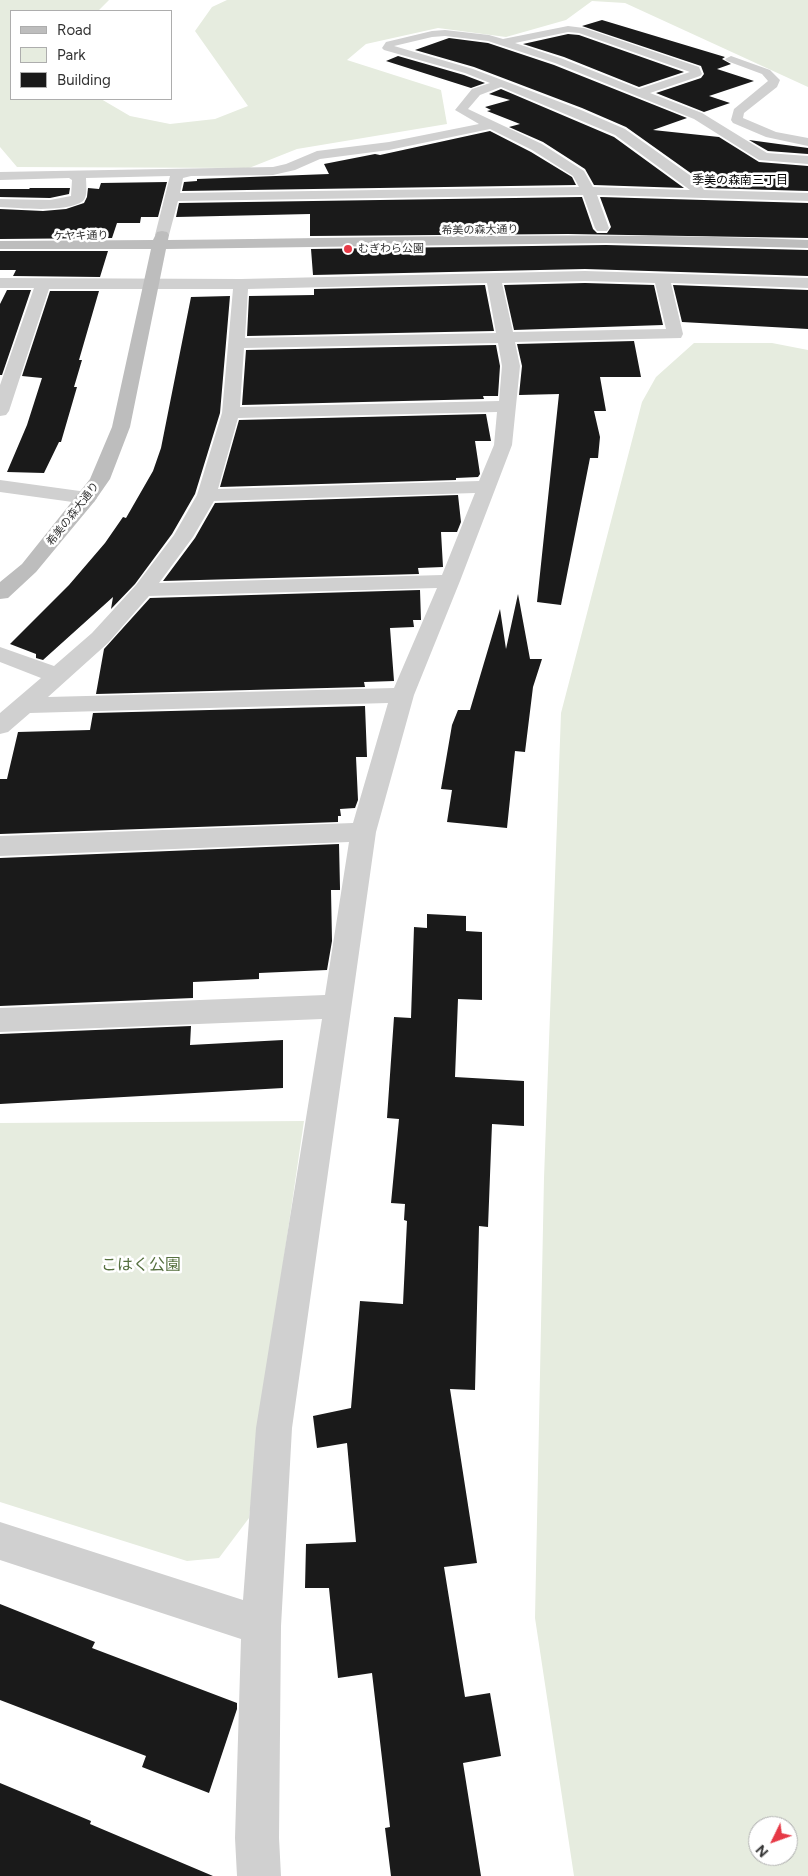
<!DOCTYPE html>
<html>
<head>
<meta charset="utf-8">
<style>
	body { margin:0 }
	#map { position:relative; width:808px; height:1876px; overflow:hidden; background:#fff; font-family:Figtree,sans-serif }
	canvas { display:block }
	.legend { position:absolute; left:10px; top:10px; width:162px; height:90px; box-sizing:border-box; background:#fff; border:1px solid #adadad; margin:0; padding:6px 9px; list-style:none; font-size:15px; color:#333 }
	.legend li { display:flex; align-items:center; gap:10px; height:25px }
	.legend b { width:25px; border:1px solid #adadad }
	.north { position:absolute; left:748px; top:1816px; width:50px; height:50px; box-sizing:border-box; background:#fff; border:1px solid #adadad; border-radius:50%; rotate:228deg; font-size:14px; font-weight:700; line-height:20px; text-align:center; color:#333 }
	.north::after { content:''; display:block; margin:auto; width:18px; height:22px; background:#e63946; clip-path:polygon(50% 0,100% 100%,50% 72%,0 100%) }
</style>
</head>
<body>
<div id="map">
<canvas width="808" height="1876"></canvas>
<ul class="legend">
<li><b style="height:6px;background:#bdbdbd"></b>Road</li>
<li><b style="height:14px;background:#e6ecdf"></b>Park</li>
<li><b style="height:14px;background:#1a1a1a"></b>Building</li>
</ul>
<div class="north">N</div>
</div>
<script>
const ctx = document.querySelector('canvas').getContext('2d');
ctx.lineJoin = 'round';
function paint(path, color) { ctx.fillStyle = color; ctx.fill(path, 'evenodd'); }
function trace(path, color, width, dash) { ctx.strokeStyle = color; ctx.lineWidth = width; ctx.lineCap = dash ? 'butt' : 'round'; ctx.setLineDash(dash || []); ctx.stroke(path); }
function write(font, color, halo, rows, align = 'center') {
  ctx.font = font + ' Figtree,"Noto Sans JP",sans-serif'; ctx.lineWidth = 5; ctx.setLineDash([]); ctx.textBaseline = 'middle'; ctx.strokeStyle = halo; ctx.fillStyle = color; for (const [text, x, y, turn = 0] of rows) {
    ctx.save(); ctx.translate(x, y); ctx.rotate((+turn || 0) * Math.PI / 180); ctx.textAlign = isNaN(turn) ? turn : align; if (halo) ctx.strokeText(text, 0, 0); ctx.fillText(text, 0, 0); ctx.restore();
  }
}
paint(new Path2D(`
	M 0,0 L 109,0 L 98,11 L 11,11 L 11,99 L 101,99 L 130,116 L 170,124 L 215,119 L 248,106 L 195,31 L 212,7 L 227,0 L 808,0 L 808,87 L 625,3 L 592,1 L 566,20 L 506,37 L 438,28 L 366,44 L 347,60 L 441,90 L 447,124 L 297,149 L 249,168 L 17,167 L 0,147 Z
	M 694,343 L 772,343 L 808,350 L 808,1876 L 574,1876 L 535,1618 L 544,1178 L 561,713 L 642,402 L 656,377 ZM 758,1826 L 788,1826 L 788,1856 L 758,1856 Z
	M 304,1121 L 269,1360 L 249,1518 L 219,1558 L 187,1561 L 0,1502 L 0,1123 Z`), '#e6ecdf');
paint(new Path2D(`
	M 602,20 L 725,57 L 722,59 L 731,64 L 717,69 L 754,81 L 709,96 L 730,103 L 704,112 L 656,93 L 701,78 L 704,74 L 701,66 L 582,26 Z
	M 568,34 L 579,35 L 684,72 L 639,87 L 564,57 L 523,44 Z
	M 449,38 L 488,43 L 554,65 L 687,118 L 653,130 L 719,137 L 759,162 L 808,166 L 808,191 L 705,188 L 699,179 L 626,127 L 582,108 L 474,67 L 415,50 Z
	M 398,56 L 464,75 L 485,83 L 471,88 L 386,61 Z
	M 501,89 L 614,137 L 684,188 L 594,185 L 585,169 L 543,142 L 509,127 L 520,124 L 487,111 L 491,110 L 485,107 L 510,100 L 489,94 Z
	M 490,131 L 531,152 L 572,177 L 576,185 L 182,191 L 184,182 L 197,181 L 197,179 L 329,174 L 324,164 L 375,154 L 380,155 Z
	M 749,140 L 808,148 L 808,154 L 768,151 Z
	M 167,182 L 158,217 L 141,217 L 140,223 L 117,223 L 112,238 L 0,239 L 0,209 L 43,211 L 66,209 L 84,203 L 87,197 L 88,188 L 99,189 L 101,183 Z
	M 30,188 L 70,188 L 69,194 L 50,198 L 0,197 L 0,189 L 29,189 Z
	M 582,197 L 593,229 L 597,233 L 607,233 L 611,227 L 600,197 L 808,203 L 808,238 L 568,234 L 310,236 L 310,214 L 176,217 L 179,203 Z
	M 606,245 L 808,250 L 808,276 L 585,269 L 313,275 L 311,249 Z
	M 0,251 L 108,251 L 100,277 L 13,276 L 16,270 L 0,270 Z
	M 585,283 L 654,285 L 663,325 L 514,330 L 504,285 Z
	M 485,285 L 494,331 L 247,336 L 249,296 L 314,295 L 314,289 Z
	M 673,285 L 808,290 L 808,329 L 682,322 Z
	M 7,290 L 31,290 L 2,375 L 0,375 L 0,304 Z
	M 50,291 L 99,291 L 79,360 L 82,360 L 74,387 L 77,387 L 61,442 L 59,442 L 44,473 L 7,472 L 27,425 L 42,378 L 22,376 Z
	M 230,296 L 220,413 L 195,494 L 172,534 L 135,584 L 111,609 L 113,597 L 43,660 L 36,658 L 36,654 L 10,644 L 69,585 L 105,543 L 123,517 L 126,518 L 153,471 L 161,448 L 191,297 Z
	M 634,341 L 641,377 L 600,377 L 606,411 L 594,411 L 600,437 L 598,458 L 590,458 L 561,605 L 537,602 L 559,394 L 519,395 L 522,366 L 517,344 Z
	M 496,345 L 500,366 L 498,396 L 483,396 L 484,399 L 242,405 L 246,350 Z
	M 486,414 L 491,441 L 475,441 L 480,474 L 478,477 L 456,478 L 456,480 L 220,487 L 239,420 Z
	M 458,495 L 461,522 L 457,532 L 441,532 L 443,567 L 418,568 L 419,574 L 163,581 L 195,538 L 215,503 Z
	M 420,590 L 421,620 L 413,620 L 414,627 L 390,628 L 394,681 L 364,682 L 365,687 L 96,694 L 104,649 L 150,598 Z
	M 518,594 L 530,659 L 542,659 L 533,687 L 525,752 L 515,751 L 507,828 L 447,822 L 452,790 L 441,789 L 452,725 L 458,710 L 470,710 L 500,609 L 506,649 Z
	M 365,706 L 367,757 L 356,757 L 358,800 L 355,808 L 340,809 L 341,816 L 338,816 L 338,822 L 0,834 L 0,779 L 7,779 L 18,732 L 90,730 L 93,713 Z
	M 339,844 L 340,888 L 340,890 L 331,890 L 332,941 L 327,970 L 259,973 L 259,979 L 193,982 L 193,998 L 0,1006 L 0,858 Z
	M 427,914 L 466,916 L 466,931 L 482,932 L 482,1000 L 458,999 L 455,1077 L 524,1081 L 524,1126 L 492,1124 L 488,1227 L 479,1226 L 475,1390 L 450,1389 L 477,1563 L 444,1567 L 465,1697 L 490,1693 L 501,1756 L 463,1763 L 481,1876 L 391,1876 L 385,1828 L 390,1827 L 372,1673 L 338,1678 L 329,1588 L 305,1588 L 306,1544 L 356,1542 L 347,1443 L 317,1448 L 313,1416 L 351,1408 L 360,1301 L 403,1304 L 407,1221 L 404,1220 L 405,1204 L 391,1203 L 399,1119 L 387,1118 L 394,1017 L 411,1018 L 414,927 L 427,928 Z
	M 191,1026 L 190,1045 L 283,1040 L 283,1088 L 0,1104 L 0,1034 Z
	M 0,1604 L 95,1642 L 92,1648 L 237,1703 L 237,1709 L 209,1793 L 142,1767 L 146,1756 L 0,1700 Z
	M 0,1783 L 91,1821 L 90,1824 L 213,1876 L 0,1876 Z`), '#1a1a1a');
paint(new Path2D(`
	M 568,26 L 584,28 L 699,67 L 702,74 L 700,76 L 650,93 L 702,113 L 767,153 L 808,156 L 808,164 L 759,160 L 694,119 L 555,63 L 488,41 L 445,36 L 432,37 L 394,46 L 473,69 L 581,110 L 625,129 L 698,181 L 704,190 L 808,193 L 808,201 L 597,195 L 609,228 L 607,231 L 597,231 L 595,228 L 583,195 L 178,201 L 169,235 L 167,238 L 157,238 L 155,235 L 170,176 L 86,178 C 86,183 88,197 83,201 C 67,213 19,208 0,207 L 0,199 L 50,200 L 71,196 L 72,180 L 69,178 L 0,180 L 0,172 L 273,167 L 286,164 L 317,151 L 389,142 L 479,124 L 455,110 L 472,89 L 490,83 L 465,73 L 384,50 L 382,48 L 386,42 L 432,31 L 445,30 L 489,35 L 503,39 ZM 568,32 L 579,33 L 690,72 L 639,89 L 563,59 L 515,43 ZM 501,87 L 615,135 L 690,190 L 593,187 L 584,171 L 542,144 L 468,109 L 480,95 ZM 490,129 L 532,150 L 573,176 L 579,187 L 180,193 L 183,178 L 191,176 L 273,175 L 295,170 L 320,159 L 389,150 Z
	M 731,56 L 770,70 L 780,80 L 777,87 L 744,113 L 743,118 L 776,132 L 808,138 L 808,146 L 766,137 L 733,123 L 731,120 L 734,109 L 768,81 L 762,74 L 727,61 L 725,59 Z
	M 585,271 L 808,278 L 808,288 L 671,283 L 683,334 L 681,338 L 515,342 L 520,366 L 512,445 L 460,581 L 414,695 L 376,832 L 292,1428 L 281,1626 L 279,1838 L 281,1876 L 237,1876 L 235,1838 L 241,1639 L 0,1560 L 0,1522 L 243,1600 L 256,1428 L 322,1019 L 0,1032 L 0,1008 L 325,995 L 349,842 L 0,856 L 0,836 L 353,823 L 388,703 L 30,713 L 8,732 L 0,734 L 0,713 L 41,678 L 0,662 L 0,647 L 54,666 L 92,633 L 136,585 L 174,535 L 197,495 L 222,413 L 233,289 L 49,289 L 9,411 L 6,415 L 0,416 L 0,385 L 34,288 L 0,288 L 0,278 L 241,279 ZM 585,281 L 655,283 L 666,329 L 513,332 L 502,283 ZM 487,283 L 496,333 L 245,338 L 248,289 ZM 498,343 L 502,366 L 499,401 L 240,407 L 244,348 ZM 497,412 L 494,445 L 479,481 L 218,489 L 238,418 ZM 475,493 L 442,575 L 159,583 L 193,537 L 214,501 ZM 437,588 L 394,688 L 48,697 L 108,643 L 149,596 Z
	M 0,480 L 87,492 L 94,494 L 97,498 L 94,502 L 87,504 L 0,492 Z`), '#d0d0d0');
paint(new Path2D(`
	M 162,231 L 167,232 L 169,235 L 168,240 C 382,238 595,231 808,240 L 808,248 L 606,243 L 166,249 L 130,427 L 110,479 L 94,502 L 36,572 L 8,598 L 0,599 L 0,582 L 22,564 L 90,479 L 112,427 L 151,249 L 0,249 L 0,241 L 153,240 L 157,232 Z`), '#bdbdbd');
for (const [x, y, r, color] of [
	[348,249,5,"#e63946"]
]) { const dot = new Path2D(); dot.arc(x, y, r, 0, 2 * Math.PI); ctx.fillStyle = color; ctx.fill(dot); trace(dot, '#fff', 2); }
write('11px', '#333', '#fff', [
	["希美の森大通り",480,230,-1],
	["ケヤキ通り",81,236,-1],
	["希美の森大通り",73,514,-52]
]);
write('11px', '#333', '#fff', [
	["むぎわら公園",358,249]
], 'left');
write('12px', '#000', '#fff', [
	["季美の森南三丁目",740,180]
]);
write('16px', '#56703f', '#fff', [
	["こはく公園",141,1265]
]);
</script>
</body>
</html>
